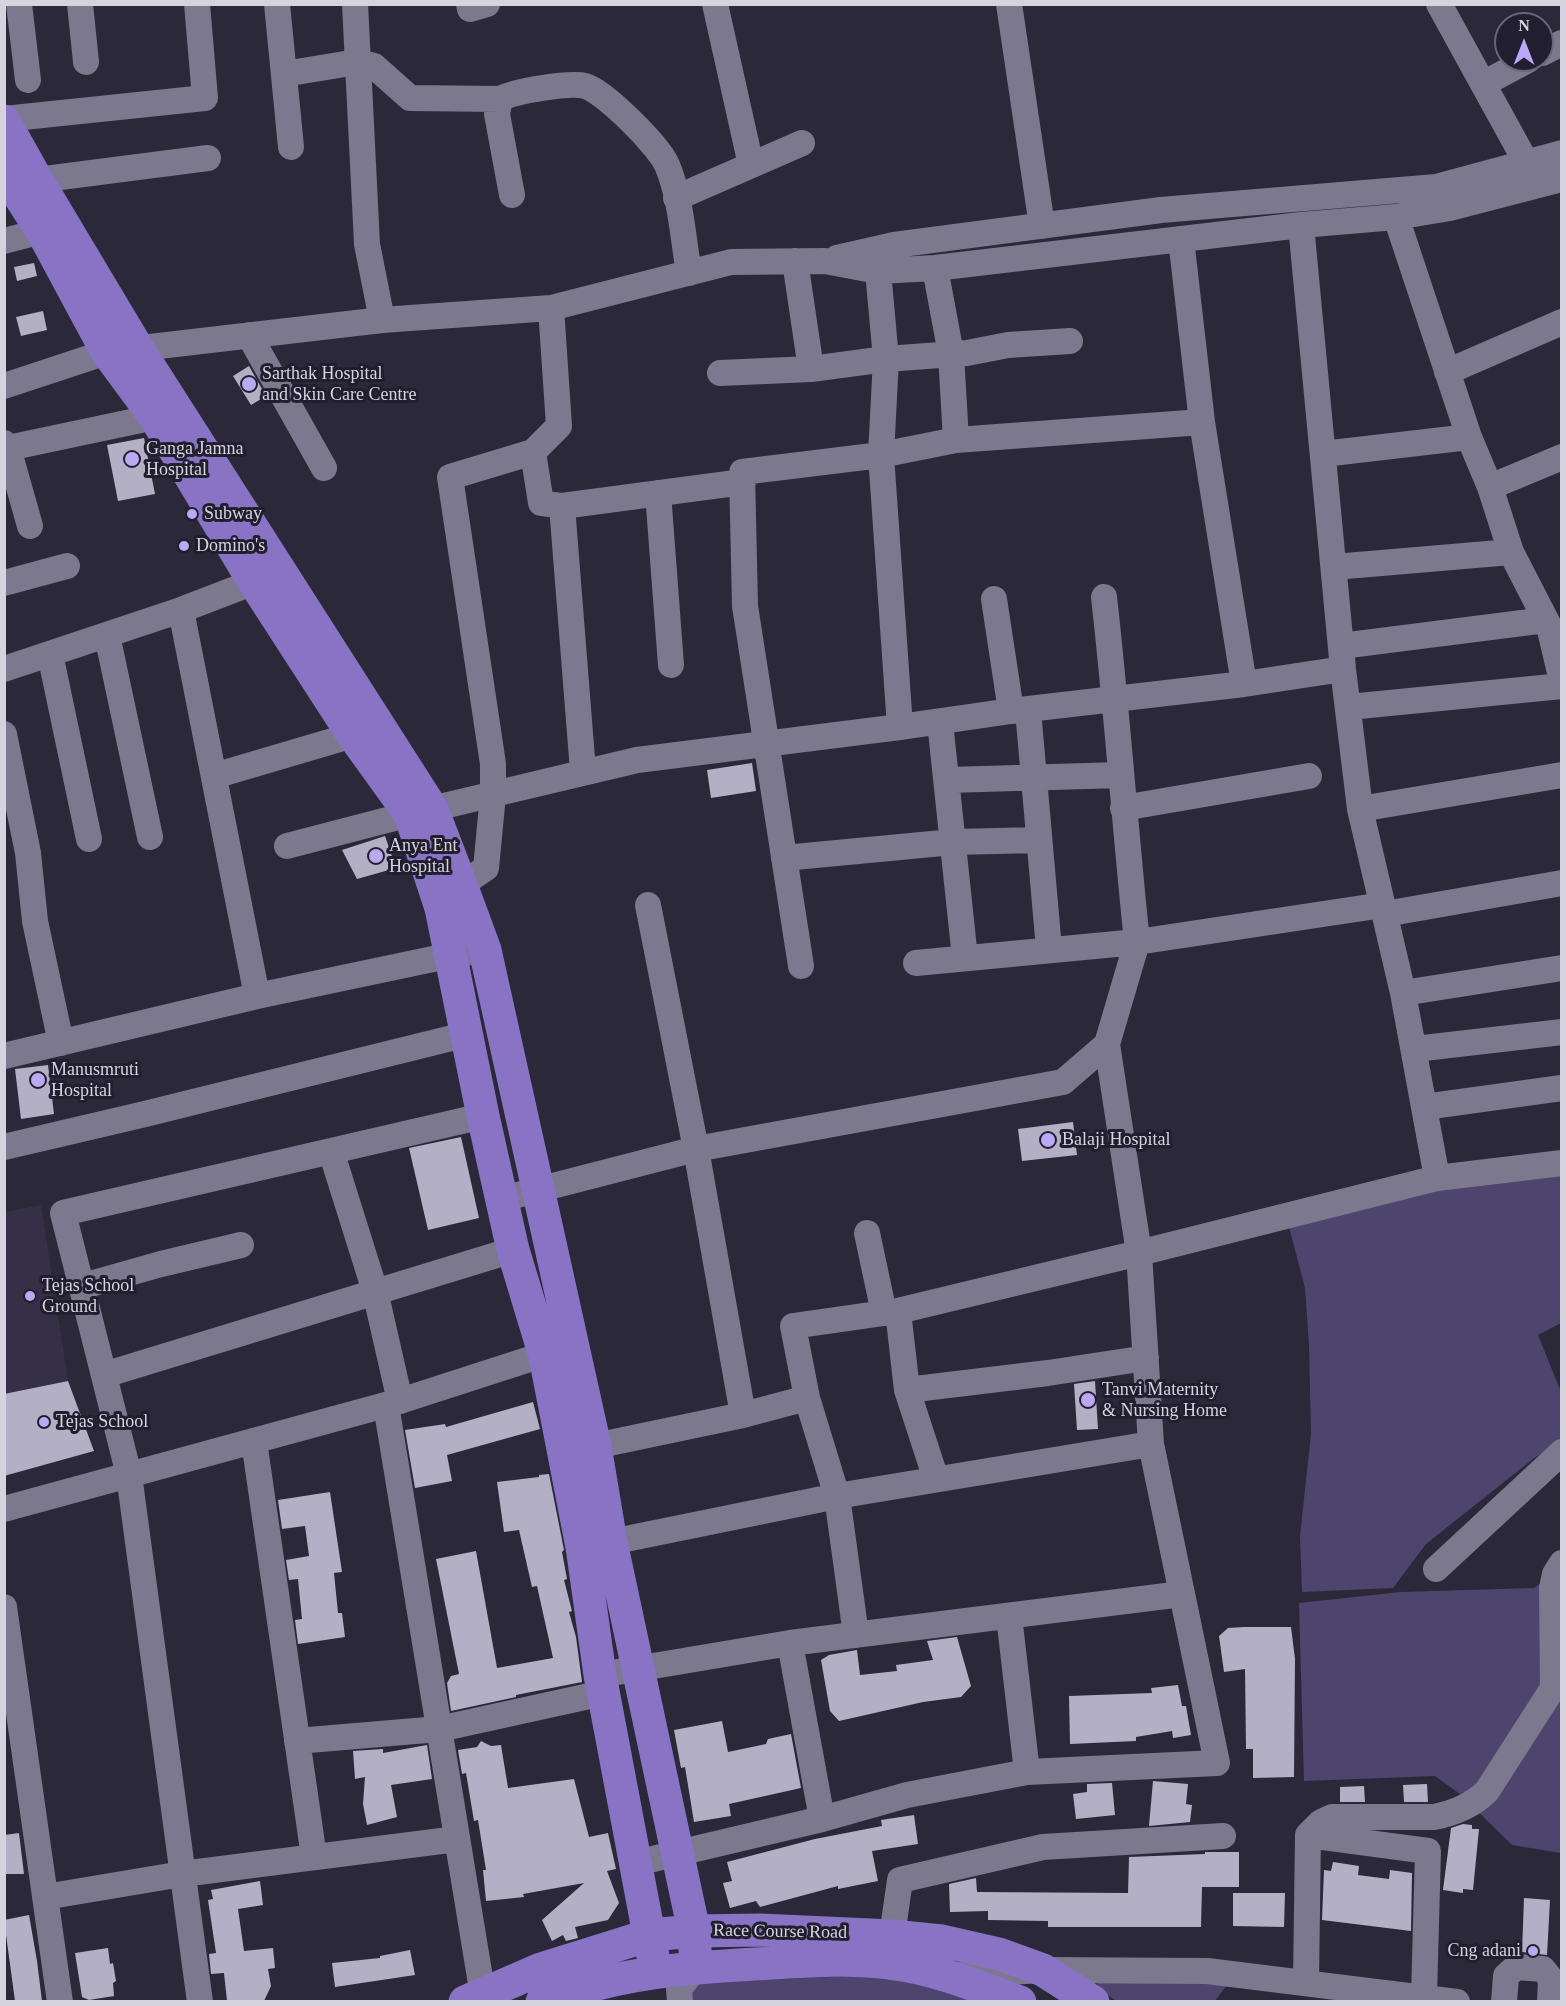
<!DOCTYPE html>
<html>
<head>
<meta charset="utf-8">
<style>
	body { margin:0 }
	#map { position:relative; width:1566px; height:2006px; overflow:hidden; background:#2b2839; font-family:"Times New Roman",serif }
	canvas { display:block }
	.frame { position:absolute; inset:0; border:6px solid #d5d3de; pointer-events:none }
	.north { position:absolute; left:1494px; top:12px; width:60px; height:60px; box-sizing:border-box; background:#211e2f; border:2px solid #696675; border-radius:50%; rotate:0deg; font-size:16px; font-weight:700; line-height:24px; text-align:center; color:#d5d3de }
	.north::after { content:''; display:block; margin:auto; width:21px; height:27px; background:#baaaf6; clip-path:polygon(50% 0,100% 100%,50% 72%,0 100%) }
</style>
</head>
<body>
<div id="map">
<canvas width="1566" height="2006"></canvas>
<div class="frame"></div>
<div class="north">N</div>
</div>
<script>
const ctx = document.querySelector('canvas').getContext('2d');
ctx.lineJoin = 'round';
function paint(path, color) { ctx.fillStyle = color; ctx.fill(path, 'evenodd'); }
function trace(path, color, width, dash) { ctx.strokeStyle = color; ctx.lineWidth = width; ctx.lineCap = dash ? 'butt' : 'round'; ctx.setLineDash(dash || []); ctx.stroke(path); }
function write(font, color, halo, rows, align = 'center') {
  ctx.font = font + ' "Times New Roman",serif'; ctx.lineWidth = 6; ctx.setLineDash([]); ctx.textBaseline = 'middle'; ctx.strokeStyle = halo; ctx.fillStyle = color; for (const [text, x, y, turn = 0] of rows) {
    ctx.save(); ctx.translate(x, y); ctx.rotate((+turn || 0) * Math.PI / 180); ctx.textAlign = isNaN(turn) ? turn : align; if (halo) ctx.strokeText(text, 0, 0); ctx.fillText(text, 0, 0); ctx.restore();
  }
}
paint(new Path2D(`
	M 41,1205 L 68,1381 L 5,1394 L 5,1212 Z`), '#353048');
paint(new Path2D(`
	M 1561,1168 L 1561,1323 L 1538,1335 L 1561,1392 L 1561,1440 L 1533,1459 L 1426,1544 L 1393,1588 L 1302,1592 L 1300,1536 L 1311,1434 L 1309,1345 L 1305,1288 L 1288,1223 L 1439,1185 Z
	M 1561,1569 L 1561,1853 L 1512,1845 L 1460,1794 L 1435,1776 L 1304,1781 L 1299,1603 L 1401,1592 L 1534,1588 Z
	M 877,1975 L 988,2001 L 677,2001 L 676,1984 Z
	M 1099,1977 L 1227,1985 L 1214,2002 L 1116,2001 L 1097,1987 Z`), '#4e456f');
paint(new Path2D(`
	M 34,263 L 37,276 L 17,281 L 14,267 Z
	M 43,311 L 47,330 L 21,336 L 16,317 Z
	M 249,366 L 266,396 L 251,405 L 233,376 Z
	M 144,438 L 155,494 L 118,501 L 107,445 Z
	M 752,763 L 756,791 L 711,798 L 707,770 Z
	M 385,836 L 396,868 L 357,879 L 342,850 Z
	M 48,1065 L 54,1114 L 21,1119 L 15,1069 Z
	M 1073,1122 L 1077,1155 L 1022,1161 L 1018,1129 Z
	M 461,1137 L 479,1218 L 428,1230 L 409,1148 Z
	M 68,1381 L 94,1451 L 4,1476 L 4,1394 Z
	M 1095,1381 L 1098,1429 L 1077,1430 L 1074,1384 Z
	M 533,1402 L 540,1429 L 447,1455 L 452,1481 L 415,1488 L 405,1430 L 445,1424 L 446,1427 Z
	M 549,1474 L 564,1550 L 562,1552 L 567,1579 L 564,1580 L 572,1611 L 569,1612 L 576,1637 L 582,1682 L 516,1695 L 516,1697 L 451,1711 L 447,1683 L 451,1676 L 459,1674 L 436,1559 L 476,1551 L 497,1668 L 553,1658 L 537,1586 L 532,1587 L 519,1530 L 504,1532 L 497,1482 L 539,1477 L 539,1475 Z
	M 330,1492 L 342,1572 L 334,1573 L 338,1613 L 342,1613 L 345,1637 L 298,1644 L 295,1620 L 302,1619 L 298,1579 L 289,1580 L 286,1560 L 309,1556 L 305,1526 L 282,1529 L 278,1500 Z
	M 1244,1627 L 1291,1627 L 1295,1659 L 1294,1777 L 1253,1778 L 1253,1749 L 1246,1749 L 1245,1669 L 1224,1672 L 1219,1636 L 1228,1628 Z
	M 957,1637 L 971,1686 L 961,1697 L 923,1702 L 839,1721 L 830,1711 L 821,1660 L 829,1655 L 857,1650 L 860,1675 L 897,1671 L 896,1665 L 933,1660 L 927,1641 Z
	M 1178,1685 L 1182,1706 L 1186,1706 L 1191,1735 L 1173,1738 L 1172,1731 L 1136,1737 L 1136,1741 L 1070,1744 L 1069,1696 L 1152,1693 L 1151,1688 Z
	M 722,1721 L 728,1752 L 766,1744 L 768,1739 L 791,1734 L 801,1788 L 729,1804 L 731,1816 L 694,1822 L 685,1767 L 681,1768 L 674,1730 Z
	M 481,1741 L 491,1746 L 501,1745 L 508,1788 L 574,1779 L 589,1837 L 608,1833 L 616,1869 L 607,1871 L 619,1903 L 608,1920 L 575,1927 L 578,1938 L 566,1941 L 563,1935 L 552,1941 L 542,1920 L 584,1883 L 523,1894 L 524,1897 L 486,1901 L 483,1870 L 486,1870 L 478,1820 L 474,1821 L 466,1773 L 462,1774 L 458,1750 L 477,1747 Z
	M 427,1745 L 432,1779 L 391,1785 L 397,1817 L 367,1825 L 363,1804 L 365,1777 L 355,1779 L 353,1751 L 383,1749 L 383,1753 Z
	M 1153,1781 L 1188,1784 L 1186,1804 L 1192,1805 L 1190,1822 L 1149,1826 Z
	M 1112,1783 L 1115,1815 L 1076,1819 L 1073,1794 L 1087,1792 L 1087,1784 Z
	M 1427,1784 L 1428,1802 L 1404,1802 L 1403,1785 Z
	M 1364,1786 L 1365,1802 L 1340,1802 L 1340,1787 Z
	M 914,1815 L 918,1844 L 872,1851 L 878,1881 L 838,1889 L 838,1886 L 760,1907 L 756,1901 L 730,1908 L 723,1883 L 732,1881 L 727,1862 L 815,1839 L 882,1826 L 881,1820 Z
	M 1463,1824 L 1472,1825 L 1472,1829 L 1479,1829 L 1473,1890 L 1463,1889 L 1463,1893 L 1443,1890 L 1451,1828 Z
	M 19,1833 L 24,1874 L 4,1874 L 4,1835 Z
	M 1205,1852 L 1239,1852 L 1239,1887 L 1202,1887 L 1201,1927 L 1048,1927 L 1048,1921 L 988,1920 L 988,1911 L 950,1912 L 949,1884 L 976,1878 L 977,1892 L 1128,1893 L 1129,1857 L 1205,1854 Z
	M 1333,1862 L 1359,1866 L 1358,1875 L 1389,1879 L 1390,1870 L 1412,1873 L 1411,1931 L 1322,1920 L 1324,1870 L 1331,1871 Z
	M 260,1881 L 263,1905 L 238,1909 L 244,1951 L 273,1948 L 275,1968 L 268,1969 L 271,1986 L 264,2001 L 227,2001 L 224,1973 L 211,1974 L 209,1954 L 216,1953 L 208,1900 L 213,1899 L 211,1890 Z
	M 1233,1893 L 1285,1893 L 1284,1927 L 1233,1926 Z
	M 1524,1898 L 1550,1900 L 1547,1955 L 1522,1952 Z
	M 29,1915 L 37,1961 L 42,2001 L 15,2001 L 4,1920 Z
	M 108,1948 L 110,1964 L 113,1963 L 116,1981 L 113,1983 L 114,1996 L 89,2000 L 82,1997 L 75,1953 Z
	M 410,1950 L 415,1975 L 335,1987 L 332,1963 L 380,1958 L 380,1956 Z`), '#b3b0c6');
trace(new Path2D(`
	M 19,4 L 28,80
	M 80,4 L 86,62
	M 277,4 L 291,147
	M 355,4 L 367,244 L 382,320
	M 469,4 L 470,9 L 487,4
	M 715,4 L 751,165
	M 1009,4 L 1042,226
	M 1439,4 L 1526,162
	M 1542,53 L 1562,43
	M 284,74 L 357,62 L 374,66 L 410,98 L 500,99
	M 1483,84 L 1528,60
	M 4,119 L 205,98 L 197,4
	M 37,180 L 208,158
	M 512,195 L 497,114 L 500,99 C 514,91 570,82 585,86 C 604,91 659,146 667,165 C 681,198 683,238 689,273
	M 676,198 L 802,143
	M 1396,217 L 1469,437 L 1490,487 L 1511,552 L 1549,626 L 1562,681
	M 1301,225 L 1343,669 L 1360,809 L 1403,993 L 1437,1178
	M 1181,239 L 1202,422 L 1244,684
	M 4,241 L 42,231
	M 837,258 L 894,245 L 1161,210 L 1436,187 L 1562,153
	M 795,261 L 811,369
	M 935,268 L 951,354 L 956,440
	M 878,271 L 886,359 L 881,455 L 900,727
	M 249,335 L 324,468
	M 1447,372 L 1562,322
	M 720,373 L 811,369 L 886,359 L 967,353 L 1008,345 L 1070,341
	M 4,386 L 107,352 L 382,320 L 551,308 L 731,262 L 825,261 L 878,271 L 935,268 L 1301,225 L 1396,217 L 1450,208 L 1562,179
	M 4,443 L 8,448 L 30,526
	M 8,448 L 155,417
	M 533,452 L 541,503 L 562,506 L 743,482
	M 1323,454 L 1469,437
	M 1490,487 L 1562,457
	M 658,493 L 671,665
	M 562,506 L 583,771
	M 1334,567 L 1511,552
	M 4,583 L 67,566
	M 994,599 L 1011,711
	M 181,610 L 257,996
	M 107,635 L 150,837
	M 1341,646 L 1546,620
	M 50,654 L 89,839
	M 4,669 L 181,610 L 254,582
	M 1349,707 L 1562,686
	M 1028,710 L 1049,949
	M 940,722 L 965,958
	M 4,734 L 28,853 L 35,921 L 61,1043
	M 214,776 L 353,735
	M 947,780 L 1121,775
	M 1123,808 L 1309,776
	M 1360,809 L 1562,775
	M 287,846 L 410,814 L 637,760 L 900,727 L 1011,711 L 1244,684 L 1343,669
	M 784,858 L 953,842 L 1039,840
	M 444,891 L 461,885 L 486,868 L 493,795 L 493,764 L 450,477 L 533,452 L 559,426 L 551,308
	M 648,905 L 696,1149 L 743,1415
	M 1385,914 L 1562,883
	M 916,963 L 1137,942 C 1125,827 1117,712 1104,597
	M 801,966 L 745,606 L 742,472 L 881,455 L 956,440 L 1202,422
	M 1403,993 L 1562,968
	M 1415,1049 L 1562,1032
	M 4,1056 L 257,996 L 452,955 L 485,950
	M 1424,1107 L 1562,1088
	M 4,1147 L 145,1114 L 468,1034
	M 331,1151 L 375,1291 L 400,1401
	M 502,1199 L 696,1149 L 1063,1082 L 1107,1044 L 1137,942 L 1383,905
	M 867,1233 L 884,1313
	M 83,1286 L 161,1264 L 241,1245
	M 898,1311 L 907,1390 L 936,1479
	M 104,1375 L 513,1250
	M 907,1390 L 1048,1373 L 1146,1358
	M 386,1405 L 484,2002
	M 254,1441 L 314,1857
	M 595,1446 L 743,1415 L 807,1398
	M 4,1509 L 400,1401 L 561,1349
	M 611,1542 L 837,1496 L 1151,1444
	M 1436,1569 L 1562,1452
	M 4,1607 L 60,2002
	M 1009,1616 L 1027,1772
	M 856,1635 L 837,1496 L 807,1398 L 793,1326 L 898,1311 L 1139,1253 L 1437,1178 L 1562,1163
	M 790,1643 L 822,1819
	M 600,1675 L 790,1643 L 1182,1594
	M 297,1741 L 439,1729 L 603,1693
	M 1308,1835 L 1321,1822 L 1332,1817 L 1434,1817 C 1455,1813 1472,1806 1487,1791 L 1553,1688 L 1552,1588 L 1555,1574 L 1562,1563
	M 636,1863 L 822,1819 L 907,1795 L 1027,1772 L 1217,1763 L 1151,1444 L 1139,1253 L 1107,1044
	M 45,1897 L 182,1874 L 457,1839
	M 892,1936 L 900,1880 L 1043,1847 L 1223,1836
	M 955,1975 L 1043,1970 L 1207,1971 L 1457,2002
	M 1306,1982 L 1308,1835 L 1428,1851 L 1424,1996
	M 200,2002 L 129,1475 L 63,1213 L 483,1116
	M 680,2002 L 679,1989 L 696,1967
	M 1504,2002 L 1506,1976 L 1516,1967 L 1543,1969 L 1551,1979 L 1550,2002`), '#7c788d', 26);
trace(new Path2D(`
	M 4,121 L 37,180 L 138,349 L 432,809 L 461,885 L 485,950 L 595,1446 L 611,1542 L 694,1931 L 696,1967
	M 4,172 L 42,231 L 107,352 L 155,417 L 254,582 L 353,735 L 410,814 L 441,908 L 483,1116 L 513,1250 L 545,1356 L 582,1547 L 600,1675 L 656,1972
	M 465,2002 L 541,1969 L 650,1935 L 694,1931 L 761,1930 L 892,1936 L 942,1941 L 999,1954 L 1043,1970 L 1093,2002
	M 542,2002 C 619,1971 693,1967 775,1963 C 810,1961 854,1958 889,1963 C 934,1968 977,1986 1020,2002`), '#8873c4', 33);
for (const [x, y, r, color] of [
	[249,384,8,"#baaaf6"],
	[132,459,8,"#baaaf6"],
	[192,514,6,"#baaaf6"],
	[184,546,6,"#baaaf6"],
	[376,856,8,"#baaaf6"],
	[38,1080,8,"#baaaf6"],
	[1048,1140,8,"#baaaf6"],
	[30,1296,6,"#baaaf6"],
	[1088,1400,8,"#baaaf6"],
	[44,1422,6,"#baaaf6"],
	[1533,1951,6,"#baaaf6"]
]) { const dot = new Path2D(); dot.arc(x, y, r, 0, 2 * Math.PI); ctx.fillStyle = color; ctx.fill(dot); trace(dot, '#211e2f', 2); }
write('18px', '#d5d3de', '#211e2f', [
	["Sarthak Hospital",262,374],
	["and Skin Care Centre",262,395],
	["Ganga Jamna",146,449],
	["Hospital",146,470],
	["Subway",204,514],
	["Domino's",196,546],
	["Anya Ent",389,846],
	["Hospital",389,867],
	["Manusmruti",51,1070],
	["Hospital",51,1091],
	["Balaji Hospital",1062,1140],
	["Tejas School",42,1286],
	["Ground",42,1307],
	["Tanvi Maternity",1102,1390],
	["& Nursing Home",1102,1411],
	["Tejas School",56,1422],
	["Cng adani",1521,1951,"right"]
], 'left');
write('18px', '#d5d3de', '#211e2f', [
	["Race Course Road",780,1932,1]
]);
</script>
</body>
</html>
